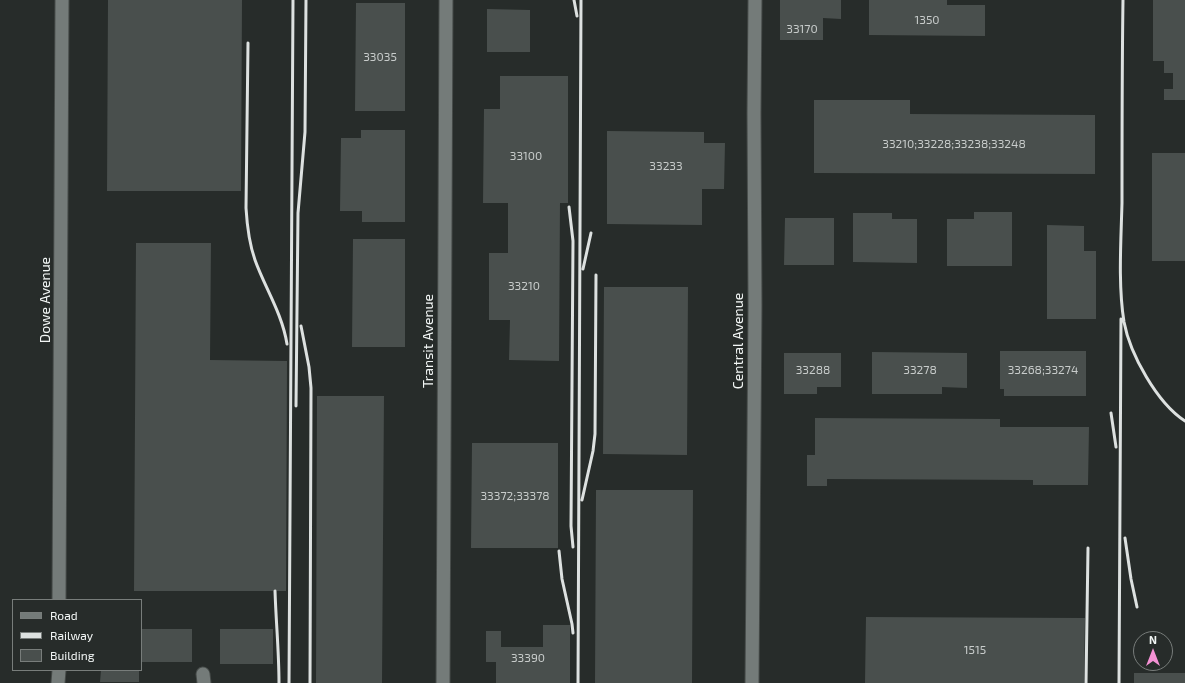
<!DOCTYPE html>
<html>
<head>
<meta charset="utf-8">
<style>
	body { margin:0 }
	#map { position:relative; width:1185px; height:683px; overflow:hidden; background:#272c2a; font-family:"Exo 2",sans-serif }
	canvas { display:block }
	.legend { position:absolute; left:12px; top:599px; width:130px; height:72px; box-sizing:border-box; background:#272c2a; border:1px solid #787d7b; margin:0; padding:5px 7px; list-style:none; font-size:12px; color:#f2f6f5 }
	.legend li { display:flex; align-items:center; gap:8px; height:20px }
	.legend b { width:20px; border:1px solid #787d7b }
	.north { position:absolute; left:1133px; top:631px; width:40px; height:40px; box-sizing:border-box; background:#272c2a; border:1px solid #787d7b; border-radius:50%; rotate:0deg; font-size:11px; font-weight:700; line-height:16px; text-align:center; color:#f2f6f5 }
	.north::after { content:''; display:block; margin:auto; width:14px; height:18px; background:#f491d4; clip-path:polygon(50% 0,100% 100%,50% 72%,0 100%) }
</style>
</head>
<body>
<div id="map">
<canvas width="1185" height="683"></canvas>
<ul class="legend">
<li><b style="height:5px;background:#747b79"></b>Road</li>
<li><b style="height:5px;background:#dde1e0"></b>Railway</li>
<li><b style="height:11px;background:#494f4d"></b>Building</li>
</ul>
<div class="north">N</div>
</div>
<script>
const ctx = document.querySelector('canvas').getContext('2d');
ctx.lineJoin = 'round';
function paint(path, color) { ctx.fillStyle = color; ctx.fill(path, 'evenodd'); }
function trace(path, color, width, dash) { ctx.strokeStyle = color; ctx.lineWidth = width; ctx.lineCap = dash ? 'butt' : 'round'; ctx.setLineDash(dash || []); ctx.stroke(path); }
function write(font, color, halo, rows, align = 'center') {
  ctx.font = font + ' "Exo 2",sans-serif'; ctx.lineWidth = 4; ctx.setLineDash([]); ctx.textBaseline = 'middle'; ctx.strokeStyle = halo; ctx.fillStyle = color; for (const [text, x, y, turn = 0] of rows) {
    ctx.save(); ctx.translate(x, y); ctx.rotate((+turn || 0) * Math.PI / 180); ctx.textAlign = isNaN(turn) ? turn : align; if (halo) ctx.strokeText(text, 0, 0); ctx.fillText(text, 0, 0); ctx.restore();
  }
}
paint(new Path2D(`
	M 108,0 L 242,0 L 241,191 L 107,191 Z
	M 780,0 L 841,0 L 841,19 L 823,18 L 823,40 L 780,40 Z
	M 869,0 L 947,0 L 947,5 L 985,5 L 985,36 L 869,35 Z
	M 1153,0 L 1185,0 L 1185,100 L 1164,100 L 1164,89 L 1173,89 L 1173,73 L 1164,73 L 1164,61 L 1153,61 Z
	M 356,3 L 405,3 L 405,111 L 355,111 Z
	M 487,9 L 530,10 L 530,52 L 487,52 Z
	M 500,76 L 568,76 L 568,203 L 560,203 L 559,361 L 509,360 L 510,320 L 489,320 L 489,253 L 508,253 L 508,203 L 483,203 L 484,109 L 500,109 Z
	M 814,100 L 910,100 L 910,114 L 1095,115 L 1095,174 L 814,173 Z
	M 361,130 L 405,130 L 405,222 L 362,222 L 362,211 L 340,211 L 341,138 L 361,138 Z
	M 607,131 L 704,132 L 704,143 L 725,143 L 724,189 L 702,189 L 702,225 L 607,224 Z
	M 1152,153 L 1185,153 L 1185,261 L 1152,261 Z
	M 974,212 L 1012,212 L 1012,266 L 947,266 L 947,219 L 974,219 Z
	M 853,213 L 892,213 L 892,219 L 917,219 L 917,263 L 853,262 Z
	M 785,218 L 834,218 L 834,265 L 784,265 Z
	M 1047,225 L 1084,226 L 1084,251 L 1096,251 L 1096,319 L 1047,319 Z
	M 353,239 L 405,239 L 405,347 L 352,347 Z
	M 136,243 L 211,243 L 210,360 L 287,361 L 286,591 L 134,591 Z
	M 604,287 L 688,287 L 687,455 L 603,454 Z
	M 1000,351 L 1086,351 L 1086,396 L 1004,396 L 1004,389 L 1000,389 Z
	M 872,352 L 967,353 L 967,388 L 942,387 L 942,394 L 872,394 Z
	M 784,353 L 841,353 L 841,387 L 817,387 L 817,394 L 784,394 Z
	M 317,396 L 384,396 L 382,683 L 316,683 Z
	M 815,418 L 1000,419 L 1000,427 L 1089,427 L 1088,485 L 1033,485 L 1033,480 L 827,479 L 827,486 L 807,486 L 807,455 L 815,455 Z
	M 472,443 L 558,443 L 558,548 L 471,548 Z
	M 596,490 L 693,490 L 692,683 L 595,683 Z
	M 866,617 L 1085,618 L 1084,683 L 865,683 Z
	M 543,625 L 570,625 L 570,683 L 496,683 L 496,662 L 486,662 L 486,631 L 501,631 L 501,647 L 543,647 Z
	M 141,629 L 192,629 L 192,662 L 141,662 Z
	M 220,629 L 273,629 L 273,664 L 220,664 Z
	M 101,670 L 139,670 L 139,682 L 100,682 Z
	M 1134,673 L 1185,673 L 1185,683 L 1134,683 Z`), '#494f4d');
const minor = new Path2D(`
	M 59,600 L 62,0
	M 203,674 L 204,683
	M 58,683 L 59,670
	M 443,683 L 446,0
	M 752,683 L 755,306 L 754,113 L 755,0`);
trace(minor, '#464b49', 15);
trace(minor, '#747b79', 13);
trace(new Path2D(`
	M 574,0 L 577,16
	M 1123,0 C 1122,68 1122,136 1122,203 C 1121,241 1118,285 1124,322 C 1130,354 1157,403 1185,421
	M 248,43 L 246,208 C 247,225 249,243 255,260 C 265,288 282,313 287,344
	M 569,207 L 573,241 L 571,526 L 573,547
	M 583,269 L 591,233
	M 301,326 L 309,367 L 311,388 L 310,683
	M 296,406 L 298,213 L 305,132 L 306,0
	M 1111,413 L 1116,447
	M 582,500 L 593,451 L 595,434 L 596,275
	M 1125,538 L 1131,579 L 1137,607
	M 559,551 L 562,579 L 572,624 L 573,633
	M 275,591 C 276,622 279,652 279,683
	M 289,683 L 293,0
	M 578,683 L 581,0
	M 1086,683 L 1088,548
	M 1119,683 L 1121,319`), '#dde1e0', 3);
write('12px', '#c8cccb', null, [
	["1350",927,20],
	["33170",802,29],
	["33035",380,57],
	["33210;33228;33238;33248",954,144],
	["33100",526,156],
	["33233",666,166],
	["33210",524,286],
	["33288",813,370],
	["33278",920,370],
	["33268;33274",1043,370],
	["33372;33378",515,496],
	["1515",975,650],
	["33390",528,658]
]);
write('14px', '#f2f6f5', '#272c2a', [
	["Dowe Avenue",45,300,-90],
	["Transit Avenue",428,341,-90],
	["Central Avenue",738,341,-90]
]);
</script>
</body>
</html>
